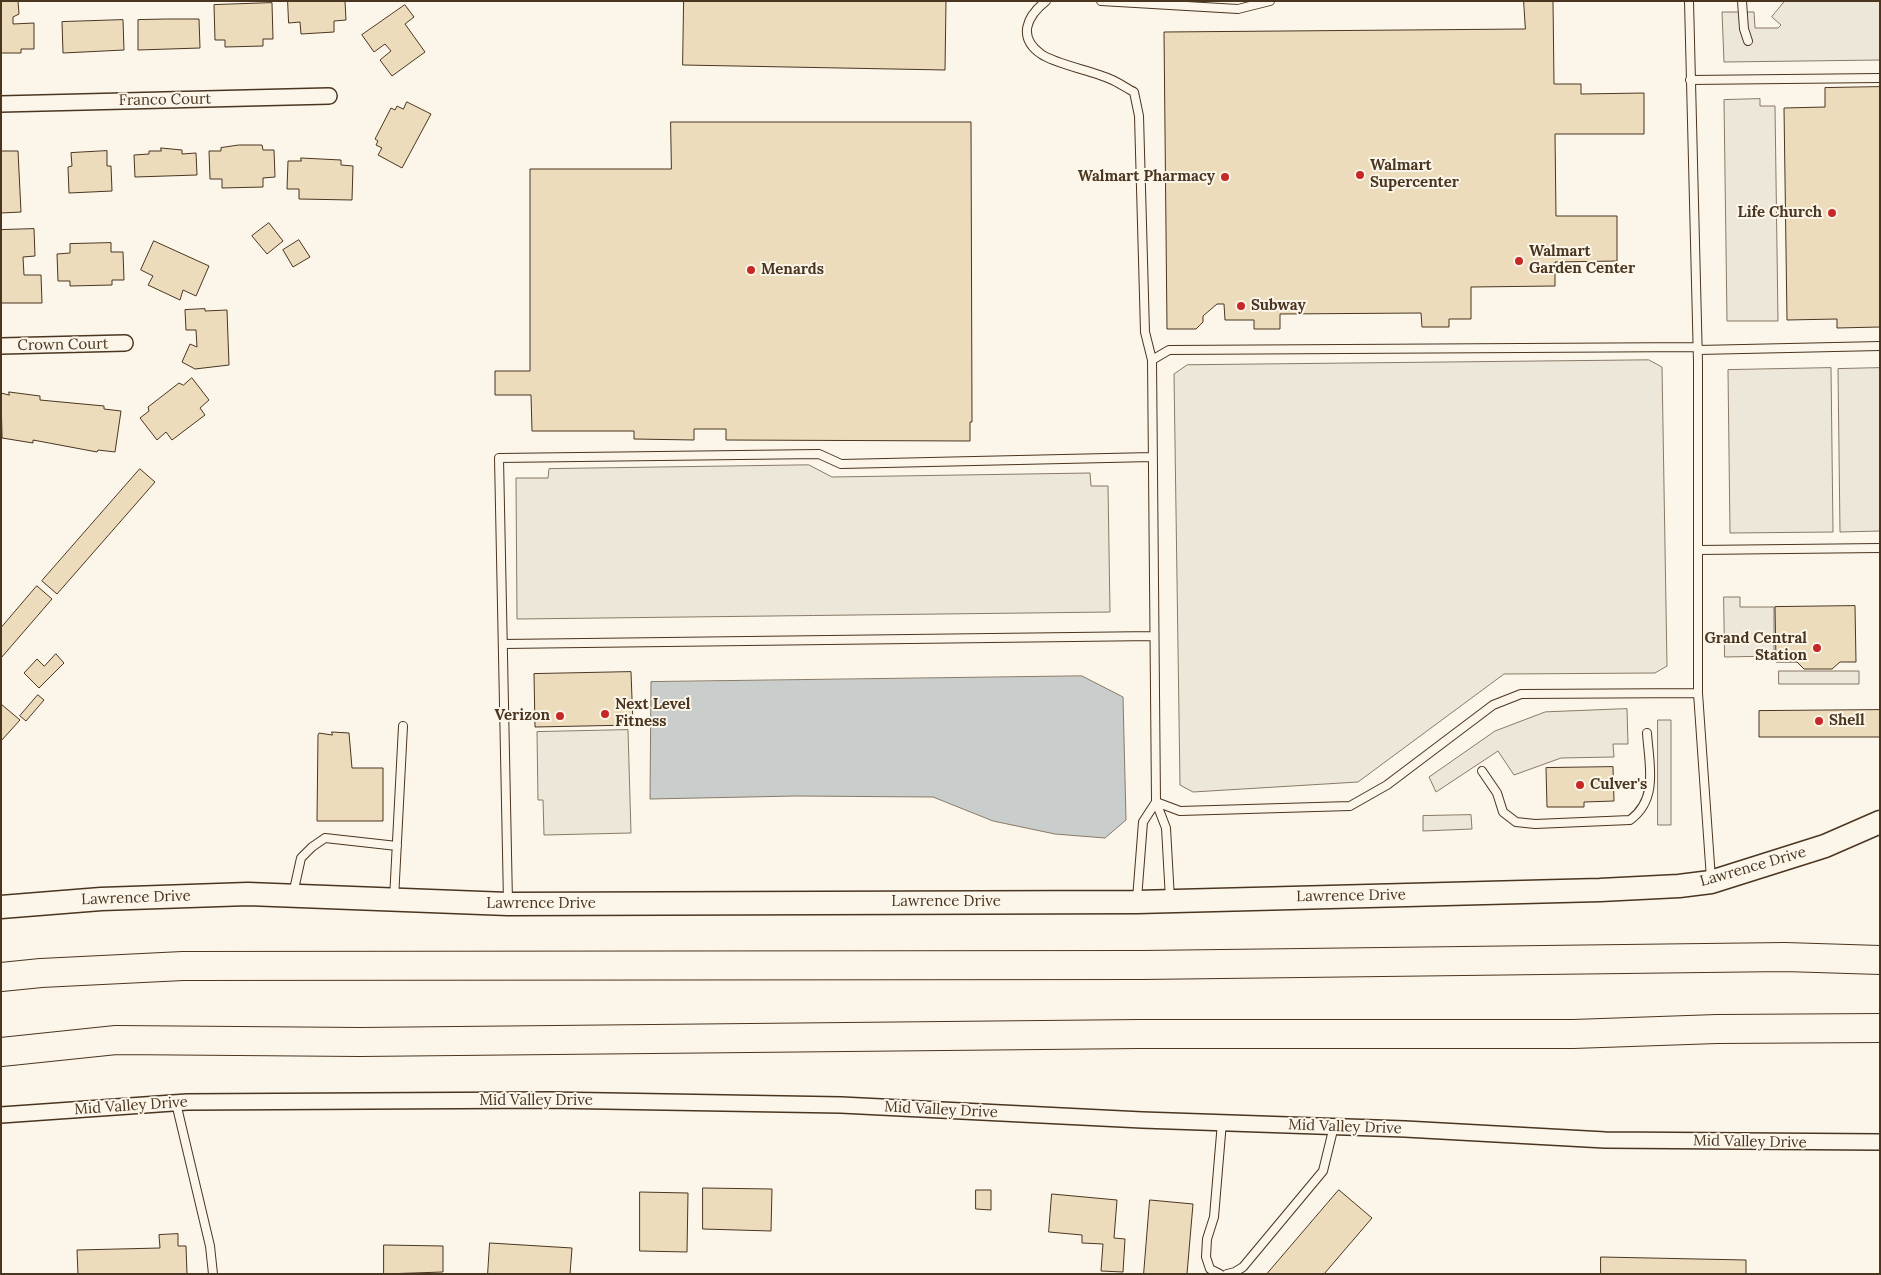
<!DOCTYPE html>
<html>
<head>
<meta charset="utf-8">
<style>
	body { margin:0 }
	#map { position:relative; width:1881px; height:1275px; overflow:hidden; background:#fbf6e9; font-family:Lora,serif }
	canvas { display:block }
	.frame { position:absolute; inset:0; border:2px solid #4a3520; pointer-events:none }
</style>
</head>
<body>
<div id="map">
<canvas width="1881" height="1275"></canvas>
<div class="frame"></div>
</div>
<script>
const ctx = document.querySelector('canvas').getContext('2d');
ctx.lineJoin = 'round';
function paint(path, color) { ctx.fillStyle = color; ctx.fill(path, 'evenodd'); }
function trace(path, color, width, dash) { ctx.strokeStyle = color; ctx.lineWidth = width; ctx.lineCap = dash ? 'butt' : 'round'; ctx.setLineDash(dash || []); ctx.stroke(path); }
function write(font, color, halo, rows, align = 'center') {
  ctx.font = font + ' Lora,serif'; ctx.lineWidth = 4; ctx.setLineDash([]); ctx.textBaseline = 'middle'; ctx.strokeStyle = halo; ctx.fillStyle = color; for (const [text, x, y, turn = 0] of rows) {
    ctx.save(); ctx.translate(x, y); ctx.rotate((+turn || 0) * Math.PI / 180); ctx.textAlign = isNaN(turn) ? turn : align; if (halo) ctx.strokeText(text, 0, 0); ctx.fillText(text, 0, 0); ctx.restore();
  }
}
const parking = new Path2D(`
	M 1785,1 L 1880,1 L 1880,60 L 1724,62 L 1722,12 L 1754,12 L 1755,28 L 1778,28 L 1781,25 L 1772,17 Z
	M 1760,99 L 1760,106 L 1775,106 L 1778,321 L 1727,321 L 1724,100 Z
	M 1649,360 L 1662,367 L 1667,666 L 1655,673 L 1504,674 L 1358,782 L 1193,792 L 1180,785 L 1174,374 L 1187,365 Z
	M 1831,368 L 1833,532 L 1730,533 L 1728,370 Z
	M 1880,368 L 1880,531 L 1840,532 L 1838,369 Z
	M 809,465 L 832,477 L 1090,473 L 1091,486 L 1108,486 L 1110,612 L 517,619 L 516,478 L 548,478 L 549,469 Z
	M 1724,597 L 1740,597 L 1740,607 L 1774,607 L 1774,656 L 1725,657 Z
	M 1779,671 L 1859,671 L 1859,684 L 1779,684 Z
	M 1627,709 L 1628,744 L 1613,744 L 1614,757 L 1561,758 L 1514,775 L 1498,751 L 1436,792 L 1429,777 L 1495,731 L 1545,712 Z
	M 1658,720 L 1671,720 L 1671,825 L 1658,825 Z
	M 628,730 L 631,833 L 544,835 L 543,800 L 538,800 L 537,732 Z
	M 1471,815 L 1472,829 L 1423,831 L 1423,816 Z`);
paint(parking, '#ede7d9');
trace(parking, '#887966', 1);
const water = new Path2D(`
	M 1082,676 L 1123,697 L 1126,820 L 1105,838 L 1055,834 L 993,821 L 933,797 L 795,796 L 650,799 L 651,682 Z`);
paint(water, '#c9cecd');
trace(water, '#887966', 1);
const building = new Path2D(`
	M 1,1 L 18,1 L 19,14 L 13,17 L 13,24 L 34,23 L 34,49 L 21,49 L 21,53 L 1,53 Z
	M 288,1 L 345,1 L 346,20 L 334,21 L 334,32 L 301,34 L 300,22 L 289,23 Z
	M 684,1 L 946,1 L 945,70 L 683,65 Z
	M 1524,1 L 1553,1 L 1554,84 L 1581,84 L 1581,94 L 1644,93 L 1644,134 L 1555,134 L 1556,216 L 1617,216 L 1617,261 L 1555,262 L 1555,286 L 1471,287 L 1471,319 L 1449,319 L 1449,327 L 1422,327 L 1421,313 L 1280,314 L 1280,329 L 1254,329 L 1254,320 L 1225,320 L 1224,304 L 1217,304 L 1203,316 L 1203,322 L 1196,329 L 1167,329 L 1164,32 L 1525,29 Z
	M 272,3 L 273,39 L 263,39 L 263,46 L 225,47 L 225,40 L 215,40 L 214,5 Z
	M 405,5 L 414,17 L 405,24 L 425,52 L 392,76 L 380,60 L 391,51 L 385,44 L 374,52 L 362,35 Z
	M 167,19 L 199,19 L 200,48 L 138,50 L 138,20 Z
	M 123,20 L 124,50 L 63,53 L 62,22 Z
	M 1880,87 L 1880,327 L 1837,328 L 1837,319 L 1787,320 L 1784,108 L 1825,107 L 1825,88 Z
	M 407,102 L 431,114 L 402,168 L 378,155 L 382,148 L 376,145 L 378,141 L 375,139 L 391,108 L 395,110 L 397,106 L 403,109 Z
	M 671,122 L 971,122 L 972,422 L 970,422 L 970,441 L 726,440 L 726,429 L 694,429 L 694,440 L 634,439 L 634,431 L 532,431 L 531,395 L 495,395 L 495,371 L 530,371 L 530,169 L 671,169 Z
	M 239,145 L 262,145 L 263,150 L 274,150 L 275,177 L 263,178 L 263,187 L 222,188 L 222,179 L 210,179 L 209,151 L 221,151 L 221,148 Z
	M 161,148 L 182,150 L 182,154 L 196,153 L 197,175 L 135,177 L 134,155 L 149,154 L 149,151 L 161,151 Z
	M 1,151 L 18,151 L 21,212 L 1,213 Z
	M 107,151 L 107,166 L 111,166 L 112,191 L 69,193 L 68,167 L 72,166 L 71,153 Z
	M 301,158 L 341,160 L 341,165 L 353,166 L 352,200 L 299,199 L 299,189 L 287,189 L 288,161 L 301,161 Z
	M 269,223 L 283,241 L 267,254 L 252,236 Z
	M 34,229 L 35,256 L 23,257 L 24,275 L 41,275 L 42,303 L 1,303 L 1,230 Z
	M 299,240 L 310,257 L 293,267 L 283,250 Z
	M 154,241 L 209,266 L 196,296 L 183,290 L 180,300 L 148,285 L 153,276 L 141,270 Z
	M 111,243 L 111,252 L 123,252 L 124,280 L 112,280 L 112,285 L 70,286 L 70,281 L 58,281 L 57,254 L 70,253 L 70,244 Z
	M 205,309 L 205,311 L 227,310 L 229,365 L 195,369 L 182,362 L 190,344 L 197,347 L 196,330 L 186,330 L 185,310 Z
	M 192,378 L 209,400 L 200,408 L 205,415 L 172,440 L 166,432 L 157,440 L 140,418 L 149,411 L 148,407 L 179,383 L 183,385 Z
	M 9,392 L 40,396 L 40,400 L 104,406 L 104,409 L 121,411 L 115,452 L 98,450 L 97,452 L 33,440 L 33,443 L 2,438 L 1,393 L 9,395 Z
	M 140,469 L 155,482 L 57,594 L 42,581 Z
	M 37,586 L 52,599 L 1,658 L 1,628 Z
	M 1855,606 L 1856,662 L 1840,662 L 1832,669 L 1804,669 L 1797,662 L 1776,662 L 1775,607 Z
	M 56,654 L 64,663 L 39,688 L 24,673 L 37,659 L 44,666 Z
	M 631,672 L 633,725 L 535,727 L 534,674 Z
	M 38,695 L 44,700 L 26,721 L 20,716 Z
	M 1,704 L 20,720 L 1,741 Z
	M 1880,710 L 1880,737 L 1759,737 L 1759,711 Z
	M 332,732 L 349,733 L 352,768 L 383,768 L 383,821 L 317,821 L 318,735 L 319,733 L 332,735 Z
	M 1613,767 L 1614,801 L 1584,802 L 1584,807 L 1547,807 L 1546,768 Z
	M 703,1188 L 772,1189 L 771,1231 L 703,1229 Z
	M 976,1190 L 991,1190 L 991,1210 L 976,1209 Z
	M 1339,1190 L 1372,1218 L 1324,1274 L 1267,1274 Z
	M 640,1192 L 688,1193 L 687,1252 L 640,1251 Z
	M 1052,1194 L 1117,1200 L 1114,1238 L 1125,1239 L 1123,1272 L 1101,1271 L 1103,1244 L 1082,1243 L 1082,1235 L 1049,1232 Z
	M 1150,1200 L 1193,1204 L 1187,1274 L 1144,1274 Z
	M 178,1234 L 178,1246 L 186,1246 L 187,1274 L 78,1274 L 77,1250 L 160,1248 L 159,1235 Z
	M 490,1243 L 572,1248 L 570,1274 L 488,1274 Z
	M 384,1245 L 443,1246 L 443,1272 L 384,1274 Z
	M 1601,1257 L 1746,1260 L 1746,1274 L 1601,1274 Z`);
paint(building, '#ecdcbc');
trace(building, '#4a3520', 1);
const lane = new Path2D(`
	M 1046,1 C 1027,16 1017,37 1041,54 C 1055,64 1093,71 1110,79 C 1118,82 1126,88 1134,92 L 1139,116 L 1145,332 L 1152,360
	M 1101,1 L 1238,9 L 1270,1
	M 1689,1 L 1698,363 L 1698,693 L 1711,879
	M 1742,1 L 1744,29 L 1748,41
	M 1690,80 L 1880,78
	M 1698,350 L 1880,346
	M 1698,550 L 1880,548
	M 503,644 L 1154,636
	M 1482,771 L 1497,793 L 1503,812 L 1516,822 L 1535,824 L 1630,820 C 1659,799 1649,764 1647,733
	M 1156,802 L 1180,811 L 1350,806 L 1387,785 L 1493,705 L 1521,694 L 1698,693
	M 293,894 L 301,858 L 312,847 L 325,838 L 397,846
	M 394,899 L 403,726
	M 1137,899 L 1143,822 L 1156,802
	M 1170,899 L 1166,828 L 1156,802 L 1152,360 L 1169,350 L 1698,347
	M 508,902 L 499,458 L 819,454 L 841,464 L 1152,457
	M 176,1103 L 210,1246 L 213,1274
	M 1220,1274 L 1210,1269 L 1206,1257 L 1207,1239 L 1214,1217 L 1222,1122
	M 1227,1274 L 1235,1272 L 1243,1267 L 1323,1171 L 1334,1126`);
const street = new Path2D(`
	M 1,104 L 329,96
	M 1,346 L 125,343
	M 1,1115 L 187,1102 L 548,1100 L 841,1105 L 1142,1120 L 1405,1129 L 1605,1140 L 1880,1142`);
const secondary = new Path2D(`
	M 1,907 L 101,899 L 248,894 L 508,904 L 1137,902 L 1600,890 L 1679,886 L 1711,882 L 1825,846 L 1880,822`);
const highway = new Path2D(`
	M 1,977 L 41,973 L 183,966 L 1142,965 L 1785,957 L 1880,960
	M 1,1052 L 116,1040 L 360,1042 L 1139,1034 L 1573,1034 L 1717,1029 L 1880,1028`);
trace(lane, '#4a3520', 10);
trace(street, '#4a3520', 18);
trace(secondary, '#4a3520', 25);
trace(highway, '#4a3520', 30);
trace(lane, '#fbf6e9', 8);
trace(street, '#fbf6e9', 15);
trace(secondary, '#fbf6e9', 22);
trace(highway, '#fbf6e9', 28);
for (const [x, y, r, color] of [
	[1360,175,5,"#c62828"],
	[1225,177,5,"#c62828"],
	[1832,213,5,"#c62828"],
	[1519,261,5,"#c62828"],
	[751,270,5,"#c62828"],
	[1241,306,5,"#c62828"],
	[1817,648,5,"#c62828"],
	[605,714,5,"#c62828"],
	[560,716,5,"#c62828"],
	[1819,721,5,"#c62828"],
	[1580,785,5,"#c62828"]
]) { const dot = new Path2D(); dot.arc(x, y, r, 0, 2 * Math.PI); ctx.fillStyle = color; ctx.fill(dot); trace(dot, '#fbf6e9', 2); }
write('15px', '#4a3520', '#fbf6e9', [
	["Franco Court",165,100,-1],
	["Crown Court",63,345,-1],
	["Lawrence Drive",1753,867,-16],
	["Lawrence Drive",1351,896,-1],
	["Lawrence Drive",136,898,-2],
	["Lawrence Drive",946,902],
	["Lawrence Drive",541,904],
	["Mid Valley Drive",536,1101],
	["Mid Valley Drive",131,1106,-4],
	["Mid Valley Drive",941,1110,3],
	["Mid Valley Drive",1345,1127,2],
	["Mid Valley Drive",1750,1142,1]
]);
write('bold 15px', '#4a3520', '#fbf6e9', [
	["Walmart",1370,166],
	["Supercenter",1370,183],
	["Walmart Pharmacy",1215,177,"right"],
	["Life Church",1822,213,"right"],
	["Walmart",1529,252],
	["Garden Center",1529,269],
	["Menards",761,270],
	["Subway",1251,306],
	["Grand Central",1807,639,"right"],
	["Station",1807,656,"right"],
	["Next Level",615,705],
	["Fitness",615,722],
	["Verizon",550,716,"right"],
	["Shell",1829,721],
	["Culver's",1590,785]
], 'left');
</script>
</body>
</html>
